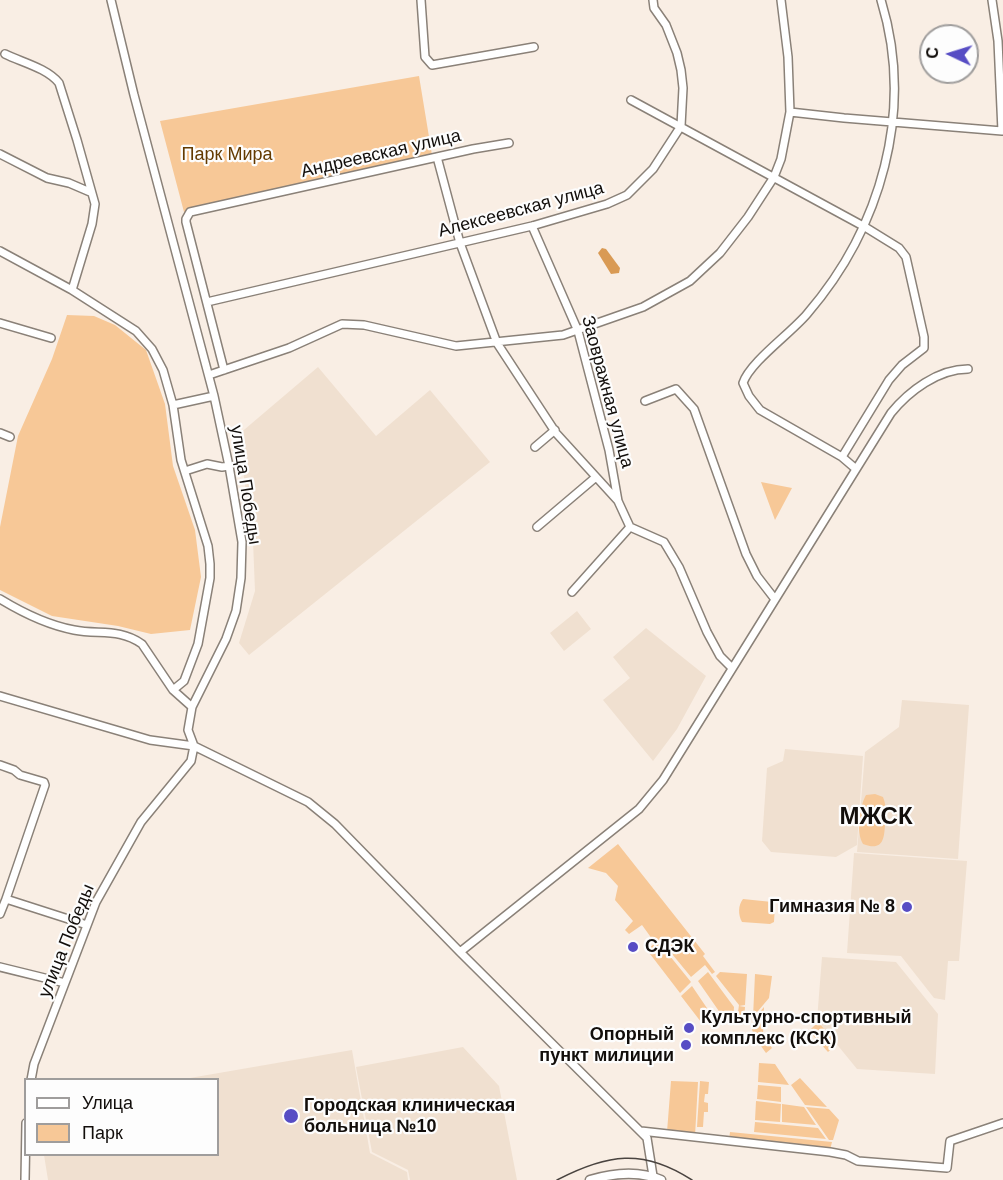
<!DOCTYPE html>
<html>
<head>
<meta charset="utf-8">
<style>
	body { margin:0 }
	#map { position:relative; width:1003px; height:1180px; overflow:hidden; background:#f9eee4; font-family:Arial,sans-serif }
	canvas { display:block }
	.legend { position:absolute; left:24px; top:1078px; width:195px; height:78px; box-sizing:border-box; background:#fdfdfd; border:2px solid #9f9d9c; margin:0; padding:8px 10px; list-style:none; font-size:18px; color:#120e0b }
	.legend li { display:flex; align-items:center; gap:12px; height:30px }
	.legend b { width:30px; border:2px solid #9f9d9c }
	.north { position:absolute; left:919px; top:24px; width:60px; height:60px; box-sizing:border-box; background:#fdfdfd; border:2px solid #9f9d9c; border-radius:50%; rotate:274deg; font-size:16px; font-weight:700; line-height:24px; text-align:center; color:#120e0b }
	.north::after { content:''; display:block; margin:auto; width:21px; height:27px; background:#574dc4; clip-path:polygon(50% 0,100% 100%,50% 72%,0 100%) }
</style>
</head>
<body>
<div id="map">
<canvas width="1003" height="1180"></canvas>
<ul class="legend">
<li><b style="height:8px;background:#fff"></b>Улица</li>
<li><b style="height:16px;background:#f7c897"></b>Парк</li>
</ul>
<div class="north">С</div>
</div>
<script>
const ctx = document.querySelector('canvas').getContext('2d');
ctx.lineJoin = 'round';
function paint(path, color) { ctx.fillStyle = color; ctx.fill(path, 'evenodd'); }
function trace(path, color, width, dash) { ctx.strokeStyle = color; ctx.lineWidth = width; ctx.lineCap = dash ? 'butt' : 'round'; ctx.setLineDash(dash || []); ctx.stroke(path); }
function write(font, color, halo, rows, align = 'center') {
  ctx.font = font + ' Arial,sans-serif'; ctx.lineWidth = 4.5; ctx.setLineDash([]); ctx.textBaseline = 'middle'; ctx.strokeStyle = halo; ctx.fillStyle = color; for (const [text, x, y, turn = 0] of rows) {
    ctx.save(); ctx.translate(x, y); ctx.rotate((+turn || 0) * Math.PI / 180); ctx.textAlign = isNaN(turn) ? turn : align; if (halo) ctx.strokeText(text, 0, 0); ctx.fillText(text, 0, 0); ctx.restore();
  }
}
paint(new Path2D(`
	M 318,367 L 376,436 L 430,390 L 490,462 L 249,655 L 239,643 L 255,591 L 253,541 L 238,435 Z
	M 577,611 L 591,629 L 564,651 L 550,633 Z
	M 646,628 L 706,676 L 677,729 L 653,761 L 603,700 L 630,678 L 613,657 Z
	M 902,700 L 969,705 L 958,859 L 857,852 L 865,752 L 899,727 Z
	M 785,749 L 863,756 L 857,845 L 836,857 L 771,852 L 762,841 L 767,768 L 783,761 Z
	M 854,853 L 967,861 L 959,961 L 948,961 L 945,1000 L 934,998 L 901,956 L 847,953 Z
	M 822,957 L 896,962 L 938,1014 L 935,1074 L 857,1069 L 817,1020 Z
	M 463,1047 L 499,1086 L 517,1180 L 410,1180 L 408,1170 L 372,1152 L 356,1067 Z
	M 352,1050 L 370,1153 L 407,1172 L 408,1180 L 48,1180 L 44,1155 L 218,1154 L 218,1080 L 184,1079 Z`), '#f0e0d0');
paint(new Path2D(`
	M 419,76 L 432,155 L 184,212 L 160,121 Z
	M 67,315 L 94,316 L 115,325 L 146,350 L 165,404 L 173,466 L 195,530 L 201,577 L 190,630 L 151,634 L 118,626 L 52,616 L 0,590 L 0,527 L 18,436 L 52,359 Z
	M 761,482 L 792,488 L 775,520 Z
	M 875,794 L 883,797 C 887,807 886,815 885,825 C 884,841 882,851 863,844 C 856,832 859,808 866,795 Z
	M 618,844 L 705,954 L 703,956 L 715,972 L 712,974 L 705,965 L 691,977 L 663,943 L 672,935 L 661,945 L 691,982 L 680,993 L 647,950 L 655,943 L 642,925 L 629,934 L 625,930 L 633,921 L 615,900 L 618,886 L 606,873 L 588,868 Z
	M 743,899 L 772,902 L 775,905 L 774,922 L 770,924 L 742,922 C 738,915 738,905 743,899 Z
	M 708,972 L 734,1007 L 733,1021 L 723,1021 L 723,1017 L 698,981 Z
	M 720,972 L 747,974 L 745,1005 L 739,1006 L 745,1007 L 744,1020 L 737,1019 L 739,1005 L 716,976 Z
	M 755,974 L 772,976 L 769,998 L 753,1017 Z
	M 692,986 L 711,1014 L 701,1022 L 681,996 Z
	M 764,1007 L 763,1036 L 772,1048 L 766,1053 C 751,1032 745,1028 764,1007 Z
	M 818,1022 L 837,1043 L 828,1052 L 809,1031 Z
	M 759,1063 L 775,1064 L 789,1085 L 758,1082 Z
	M 800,1078 L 827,1107 L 805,1105 L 791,1085 Z
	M 671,1081 L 698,1082 L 695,1136 L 667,1132 Z
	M 700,1081 L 709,1082 L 708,1094 L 705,1094 L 704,1102 L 708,1103 L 708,1112 L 704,1112 L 703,1127 L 697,1127 Z
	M 758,1085 L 781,1087 L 781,1102 L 757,1099 Z
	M 756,1101 L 781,1104 L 780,1122 L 755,1120 Z
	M 782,1104 L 804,1107 L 816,1125 L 782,1122 Z
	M 806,1107 L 829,1109 L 839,1120 L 833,1140 L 829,1140 Z
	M 755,1122 L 818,1128 L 826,1139 L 754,1132 Z
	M 730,1132 L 832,1142 L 830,1150 L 729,1140 Z`), '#f7c897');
paint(new Path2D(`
	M 602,248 L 606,249 L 620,268 L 619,273 L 611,274 L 598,253 Z`), '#d99a54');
const minor = new Path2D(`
	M 421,0 L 425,57 L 432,65 L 534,47
	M 5,54 C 21,62 47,68 59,83 L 77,140 L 95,204 L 92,224 L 72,290
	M 631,100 L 865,227 L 899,248 L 906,257 L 924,337 L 924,348 L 902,365 L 889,380 L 842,457
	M 790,112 L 844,118 L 1002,131 L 998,41 L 992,0
	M 0,154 L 47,178 L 69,183 L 90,192
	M 437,157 L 460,243 L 497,343 L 556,433 L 618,501 L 630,527 L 664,542 L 679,567 L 707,632 L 720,656 L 732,668
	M 532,226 L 578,331 L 609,450 L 618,501
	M 0,251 L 72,290 L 136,331 L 152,349 L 163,370 L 173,405 L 181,460 L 208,546 L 210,564 L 210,578 L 198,644 L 184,681 L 173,690
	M 207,302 L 532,226 L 607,204 L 627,195 L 653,169 L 681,126 L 683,88 L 681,70 L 677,53 L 666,25 L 654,8 L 653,0
	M 0,323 L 51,338
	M 224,370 L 186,222 L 186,219 L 190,212 L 473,149 L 509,143
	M 209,375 L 289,348 L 342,324 L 364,325 L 456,346 L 563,335 L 643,307 L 690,281 L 720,253 L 748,217 L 774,177 L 781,159 L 790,112 L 788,57 L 781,0
	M 645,401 L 676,389 L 694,409 L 746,554 L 757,576 L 774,598
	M 173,405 L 214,396
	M 0,433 L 10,437
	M 535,447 L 555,430
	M 856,469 L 842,457 L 760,410 L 749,396 L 743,383 C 750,362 790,334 807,314 C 881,228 915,111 881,0
	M 185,471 L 207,464 L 222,467 L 229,466
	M 537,527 L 596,477
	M 572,592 L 630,527
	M 0,599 C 23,613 47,625 74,630 C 99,635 119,628 142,644 L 173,690 L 192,707
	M 0,696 L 150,740 L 194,746 L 308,802 L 335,824 L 460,952 L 647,1138 L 653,1176
	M 0,765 L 14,770 L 20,775 L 44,782 L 45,785 L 6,899 L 87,925
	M 0,914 L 6,899
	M 460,952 L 639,809 L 663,780 L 891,413 C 909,391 938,369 968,369
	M 0,967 L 65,983
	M 31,1080 L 34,1064 L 96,902 L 141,822 L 191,761 L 194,746 L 188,730 L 192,707 L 226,639 L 236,611 L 241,578 L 242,542 L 229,466 L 214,396 L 134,95 L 111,0
	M 641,1131 L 830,1152 L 846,1155 L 858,1161 L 947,1168 L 950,1141 L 1003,1123
	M 25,1180 L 26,1123`);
const major = new Path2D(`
	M 590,1180 C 613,1173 638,1170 661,1180`);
trace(minor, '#8a8178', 10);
trace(major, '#8a8178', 11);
trace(minor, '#fff', 7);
trace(major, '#fff', 8);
trace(new Path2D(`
	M 557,1180 C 607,1154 643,1148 692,1180`), '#4a4440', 1.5);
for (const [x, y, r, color] of [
	[907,907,6,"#574dc4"],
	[633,947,6,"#574dc4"],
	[689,1028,6,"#574dc4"],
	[686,1045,6,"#574dc4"],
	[291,1116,8,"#574dc4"]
]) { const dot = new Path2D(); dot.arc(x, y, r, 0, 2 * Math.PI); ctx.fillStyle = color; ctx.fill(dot); trace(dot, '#fdfdfd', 2); }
write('18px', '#120e0b', '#fdfdfd', [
	["Андреевская улица",381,154,-13],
	["Алексеевская улица",521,210,-15],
	["Заовражная улица",607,392,75],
	["улица Победы",245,485,81],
	["улица Победы",67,941,-68]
]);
write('18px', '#633a00', '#fdfdfd', [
	["Парк Мира",227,155]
]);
write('bold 18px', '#120e0b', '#fdfdfd', [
	["Гимназия № 8",895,907,"right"],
	["СДЭК",645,947],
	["Культурно-спортивный",701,1018],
	["комплекс (КСК)",701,1039],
	["Опорный",674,1035,"right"],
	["пункт милиции",674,1056,"right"],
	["Городская клиническая",304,1106],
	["больница №10",304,1127]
], 'left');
write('bold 24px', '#120e0b', '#fdfdfd', [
	["МЖСК",876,817]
]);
</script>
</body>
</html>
